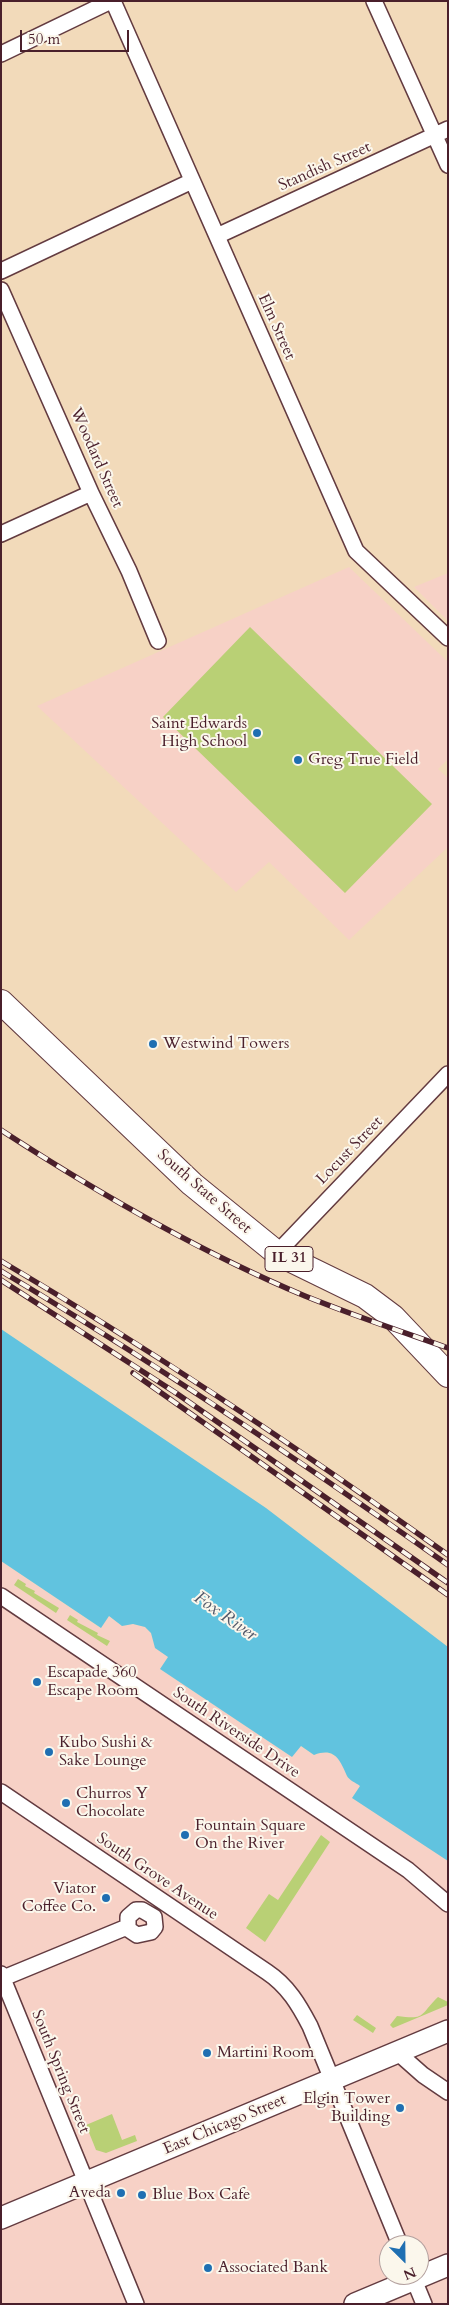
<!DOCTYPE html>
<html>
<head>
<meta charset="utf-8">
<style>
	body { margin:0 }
	#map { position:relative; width:449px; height:2305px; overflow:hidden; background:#f2daba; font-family:Cardo,serif }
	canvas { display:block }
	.frame { position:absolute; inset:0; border:2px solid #4a1f2b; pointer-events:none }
	.north { position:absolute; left:379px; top:2235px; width:50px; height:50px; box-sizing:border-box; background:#fbf7ec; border:1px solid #b4a19f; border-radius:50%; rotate:157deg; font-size:14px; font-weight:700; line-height:20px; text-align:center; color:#4a1f2b }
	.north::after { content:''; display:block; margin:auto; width:18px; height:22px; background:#1f6fb2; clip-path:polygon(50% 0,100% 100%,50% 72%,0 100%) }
	.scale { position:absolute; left:20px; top:30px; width:109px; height:22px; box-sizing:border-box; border:2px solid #4a1f2b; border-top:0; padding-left:6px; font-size:15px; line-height:18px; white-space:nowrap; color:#4a1f2b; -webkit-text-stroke:4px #fbf7ec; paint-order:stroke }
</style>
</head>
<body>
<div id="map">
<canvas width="449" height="2305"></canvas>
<div class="frame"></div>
<div class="north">N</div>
<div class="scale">50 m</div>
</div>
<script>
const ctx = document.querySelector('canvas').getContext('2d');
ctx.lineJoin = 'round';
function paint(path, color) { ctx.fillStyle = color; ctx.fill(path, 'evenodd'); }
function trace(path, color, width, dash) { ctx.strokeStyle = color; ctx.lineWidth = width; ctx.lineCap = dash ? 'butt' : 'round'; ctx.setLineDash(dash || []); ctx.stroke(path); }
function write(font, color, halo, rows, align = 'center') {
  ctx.font = font + ' Cardo,serif'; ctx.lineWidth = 4; ctx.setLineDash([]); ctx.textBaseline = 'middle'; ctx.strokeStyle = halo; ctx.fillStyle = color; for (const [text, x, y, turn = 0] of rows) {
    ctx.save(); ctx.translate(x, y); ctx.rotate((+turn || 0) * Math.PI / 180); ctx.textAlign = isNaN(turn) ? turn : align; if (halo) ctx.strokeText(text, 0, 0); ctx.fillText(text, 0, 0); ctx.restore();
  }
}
paint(new Path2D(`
	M 349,567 L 448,662 L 448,759 L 438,769 L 448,778 L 448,847 L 349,940 L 269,862 L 236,892 L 37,706 Z
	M 448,573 L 448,621 L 414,587 Z
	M 1,1561 L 100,1628 L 109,1616 L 122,1626 L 133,1624 L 145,1627 L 151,1633 L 155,1648 L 169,1657 L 160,1669 L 292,1757 L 300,1746 L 314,1755 L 325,1752 L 337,1757 L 344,1766 L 347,1777 L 360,1786 L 352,1798 L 448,1861 L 448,2304 L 1,2304 ZM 389,2245 L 419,2245 L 419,2275 L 389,2275 Z`), '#f7d1c6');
paint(new Path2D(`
	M 250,627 L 432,804 L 345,893 L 163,717 Z
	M 18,1579 L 26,1584 L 25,1586 L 35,1591 L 34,1593 L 59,1608 L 56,1613 L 14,1585 Z
	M 70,1615 L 78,1620 L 77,1622 L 98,1633 L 97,1635 L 110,1641 L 107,1646 L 67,1620 Z
	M 321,1835 L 330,1842 L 265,1942 L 246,1928 L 269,1894 L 278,1900 Z
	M 438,1997 L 448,2002 L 448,2005 L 393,2028 L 390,2025 L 397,2016 C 427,2020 419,2015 438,1997 Z
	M 357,2015 L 376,2028 L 373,2033 L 353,2020 Z
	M 112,2114 L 122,2140 L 135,2135 L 137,2141 L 106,2153 L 96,2150 L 86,2125 Z`), '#b9d075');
paint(new Path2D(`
	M 1,1329 L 266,1508 L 448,1647 L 448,1861 L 352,1798 L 360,1786 C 356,1783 349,1780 347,1776 C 340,1760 335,1747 314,1755 L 301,1746 L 292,1757 L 160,1669 L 168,1657 L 155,1648 L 151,1633 L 145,1627 L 133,1624 L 122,1626 L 109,1616 L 101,1628 L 1,1561 Z`), '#61c3df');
const street = new Path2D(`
	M 113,1 L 356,551 L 448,638
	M 374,1 L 448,165
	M 1,54 L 111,1
	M 217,236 L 448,129
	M 1,271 L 192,181
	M 1,290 L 91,493 L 129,571 L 158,641
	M 1,534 L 91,493
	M 277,1253 L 448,1074
	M 1,1596 L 408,1870 L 448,1904
	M 1,1792 L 267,1972 C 288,1986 299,2005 310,2026 L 400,2245
	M 136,1910 L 142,1910 L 154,1917 L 155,1927 L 151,1932 L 137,1935 L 128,1929 L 128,1917 Z
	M 1,1974 L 136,2304
	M 1,1979 L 127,1927
	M 397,2052 L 423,2075 L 448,2092
	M 412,2275 L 424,2304`);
const secondary = new Path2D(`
	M 1,2218 L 448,2031
	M 355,2304 L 448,2265`);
const primary = new Path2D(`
	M 1,1002 L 192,1184 L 277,1253 L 365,1296 L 393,1317 L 448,1375`);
trace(street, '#633b40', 18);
trace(secondary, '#633b40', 24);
trace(primary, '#633b40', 26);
trace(street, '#fff', 15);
trace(secondary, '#fff', 21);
trace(primary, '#fff', 24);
const rail = new Path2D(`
	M 1,1130 C 98,1193 198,1251 305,1296 C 352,1315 400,1331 448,1348
	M 1,1261 C 155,1352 303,1451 448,1555
	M 1,1271 C 155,1363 302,1462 448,1565
	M 1,1280 L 176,1393 L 448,1583
	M 133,1373 L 448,1595`);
trace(rail, '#4a1f2b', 5.5);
trace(rail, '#fbf7ec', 4, [11]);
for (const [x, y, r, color] of [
	[257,733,5,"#1f6fb2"],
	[298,760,5,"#1f6fb2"],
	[153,1044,5,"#1f6fb2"],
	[37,1682,5,"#1f6fb2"],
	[49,1752,5,"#1f6fb2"],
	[66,1803,5,"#1f6fb2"],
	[185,1835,5,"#1f6fb2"],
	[106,1898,5,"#1f6fb2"],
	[207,2053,5,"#1f6fb2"],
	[400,2108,5,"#1f6fb2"],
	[121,2193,5,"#1f6fb2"],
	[142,2195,5,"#1f6fb2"],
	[208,2268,5,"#1f6fb2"]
]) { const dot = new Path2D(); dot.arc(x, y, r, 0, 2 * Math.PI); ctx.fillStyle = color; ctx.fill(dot); trace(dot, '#fbf7ec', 2); }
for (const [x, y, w] of [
	[289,1259,48]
]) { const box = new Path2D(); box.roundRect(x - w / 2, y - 12.5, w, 25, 4); ctx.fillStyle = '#fbf7ec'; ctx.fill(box); trace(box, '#4a1f2b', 1); }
write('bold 15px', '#4a1f2b', null, [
	["IL 31",289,1259]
]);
write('16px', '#4a1f2b', '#fbf7ec', [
	["Standish Street",325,167,-24],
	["Elm Street",276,327,66],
	["Woodard Street",96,458,66],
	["Locust Street",350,1151,-46],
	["South State Street",204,1192,41],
	["South Riverside Drive",236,1733,34],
	["South Grove Avenue",157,1877,34],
	["South Spring Street",60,2072,68],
	["East Chicago Street",225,2125,-23]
]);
write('16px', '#4a1f2b', '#fbf7ec', [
	["Saint Edwards",247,724,"right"],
	["High School",247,742,"right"],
	["Greg True Field",308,760],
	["Westwind Towers",163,1044],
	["Escapade 360",47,1673],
	["Escape Room",47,1691],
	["Kubo Sushi &",59,1743],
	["Sake Lounge",59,1761],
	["Churros Y",76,1794],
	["Chocolate",76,1812],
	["Fountain Square",195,1826],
	["On the River",195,1844],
	["Viator",96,1889,"right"],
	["Coffee Co.",96,1907,"right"],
	["Martini Room",217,2053],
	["Elgin Tower",390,2099,"right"],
	["Building",390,2117,"right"],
	["Aveda",111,2193,"right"],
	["Blue Box Cafe",152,2195],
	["Associated Bank",218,2268]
], 'left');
write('italic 18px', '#52586a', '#fbf7ec', [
	["Fox River",225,1617,35]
]);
</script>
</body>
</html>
